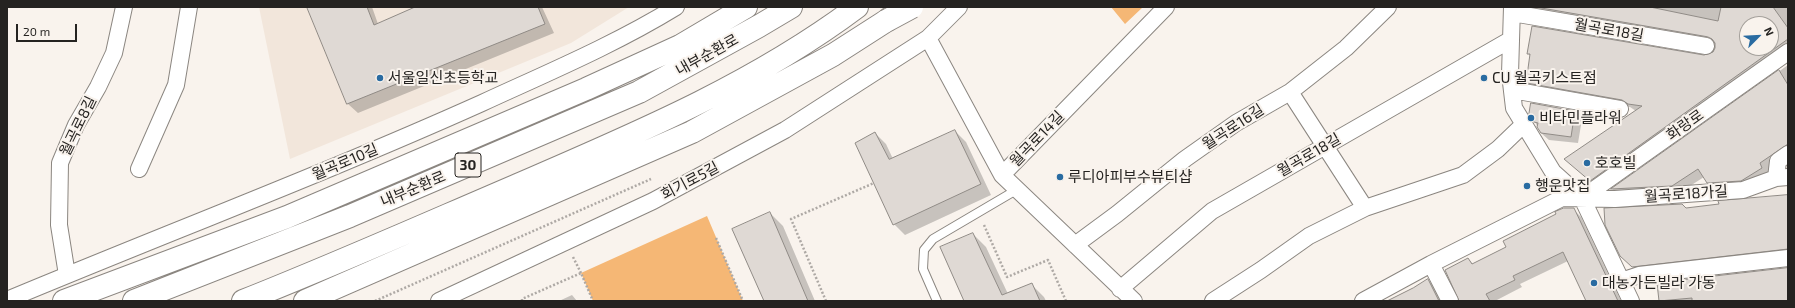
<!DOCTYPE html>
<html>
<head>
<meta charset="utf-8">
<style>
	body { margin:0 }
	#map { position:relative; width:1795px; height:308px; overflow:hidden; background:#f9f3ed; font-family:"Exo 2",sans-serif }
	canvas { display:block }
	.frame { position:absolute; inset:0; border:8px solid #252321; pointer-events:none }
	.north { position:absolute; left:1739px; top:16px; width:40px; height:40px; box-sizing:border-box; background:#f9f3ed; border:1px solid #a4a09b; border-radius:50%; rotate:66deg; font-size:11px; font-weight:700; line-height:16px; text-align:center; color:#252321 }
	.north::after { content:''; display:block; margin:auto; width:14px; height:18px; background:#296ba1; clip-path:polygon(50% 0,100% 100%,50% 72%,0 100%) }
	.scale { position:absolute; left:16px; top:24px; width:61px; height:18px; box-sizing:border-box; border:2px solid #252321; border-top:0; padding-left:5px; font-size:12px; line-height:14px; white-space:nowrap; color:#252321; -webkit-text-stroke:3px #f9f3ed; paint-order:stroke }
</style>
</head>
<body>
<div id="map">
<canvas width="1795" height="308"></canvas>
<div class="frame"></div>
<div class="north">N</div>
<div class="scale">20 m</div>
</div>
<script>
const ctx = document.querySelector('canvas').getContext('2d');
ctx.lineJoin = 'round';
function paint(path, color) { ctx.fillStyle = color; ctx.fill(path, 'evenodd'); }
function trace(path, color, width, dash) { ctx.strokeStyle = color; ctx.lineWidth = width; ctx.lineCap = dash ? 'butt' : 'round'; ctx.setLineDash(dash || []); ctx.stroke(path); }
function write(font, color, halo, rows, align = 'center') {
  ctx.font = font + ' "Exo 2","Noto Sans KR",sans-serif'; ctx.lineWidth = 4; ctx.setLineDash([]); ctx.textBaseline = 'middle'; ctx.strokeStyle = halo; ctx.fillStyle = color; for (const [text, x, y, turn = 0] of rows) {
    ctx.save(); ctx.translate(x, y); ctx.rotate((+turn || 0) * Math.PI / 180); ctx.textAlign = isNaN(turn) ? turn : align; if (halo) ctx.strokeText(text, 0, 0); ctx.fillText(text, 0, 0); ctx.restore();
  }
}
paint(new Path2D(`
	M 259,7 L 629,7 L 571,43 L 290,159 Z`), '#f2e6db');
paint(new Path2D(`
	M 1111,7 L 1143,7 L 1125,24 Z
	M 707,216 L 743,301 L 593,301 L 581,273 Z`), '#f5b775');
paint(new Path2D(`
	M 812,7 L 840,7 L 753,62 L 639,127 L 285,279 L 228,301 L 178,301 L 224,282 L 280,263 L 634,117 L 742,52 Z`), '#f9f3ed');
paint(new Path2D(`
	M 308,7 L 372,7 L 378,24 L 417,7 L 542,7 L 554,33 L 358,113 L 348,104 Z
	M 1534,7 L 1788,7 L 1788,53 L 1598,188 L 1573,166 L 1636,111 L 1630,107 L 1534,90 L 1527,82 L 1531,56 L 1528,54 L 1704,56 L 1714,52 L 1716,44 L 1541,14 ZM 1747,24 L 1771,24 L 1771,48 L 1747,48 Z
	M 1788,65 L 1788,156 L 1775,171 L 1749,188 L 1715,190 L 1704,177 L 1679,193 L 1619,196 L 1612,190 Z
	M 1575,112 L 1582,119 L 1578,143 L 1549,140 L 1541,133 L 1535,122 Z
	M 955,131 L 966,142 L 991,195 L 905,235 L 894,224 L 875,133 L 886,144 L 893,159 Z
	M 1788,196 L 1788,257 L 1641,274 L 1629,264 L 1686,209 Z
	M 1573,209 L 1581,217 L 1621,301 L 1587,301 L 1568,261 L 1520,284 L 1522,287 L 1495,301 L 1460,301 L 1468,259 L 1473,264 L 1507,248 Z
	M 770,213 L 783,226 L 815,301 L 765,301 Z
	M 973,234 L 986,247 L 1008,294 L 1031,284 L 1044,297 L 1046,301 L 965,301 Z
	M 1788,269 L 1788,301 L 1660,301 L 1658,283 Z
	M 1428,280 L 1436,288 L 1442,301 L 1389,301 Z
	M 572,295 L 577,301 L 559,301 Z`), '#0003');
const building = new Path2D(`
	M 307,7 L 367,7 L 374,25 L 415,7 L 538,7 L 545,24 L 347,104 Z
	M 1536,7 L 1650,7 L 1718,21 L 1721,7 L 1773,7 L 1788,28 L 1788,39 L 1590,181 L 1564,159 L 1642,106 L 1628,104 L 1622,100 L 1526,83 L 1530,54 L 1527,54 L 1532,26 L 1704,55 L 1713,52 L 1715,48 L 1715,43 L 1712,39 L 1708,37 ZM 1747,24 L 1771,24 L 1771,48 L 1747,48 Z
	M 1779,70 L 1788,85 L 1788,144 L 1760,163 L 1762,168 L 1741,181 L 1707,183 L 1698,169 L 1672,186 L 1611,189 Z
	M 1531,103 L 1575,111 L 1571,137 L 1541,133 L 1537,127 L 1538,123 L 1534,122 L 1529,115 Z
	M 955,130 L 981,184 L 893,225 L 855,143 L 875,132 L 889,159 Z
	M 1788,195 L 1788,249 L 1632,267 L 1620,256 L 1605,225 L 1604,208 L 1682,204 L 1686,208 L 1719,204 L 1718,201 Z
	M 1564,208 L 1574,208 L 1618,301 L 1586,301 L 1563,252 L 1513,276 L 1515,280 L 1486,294 L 1490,301 L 1459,301 L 1445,270 L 1468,258 L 1472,264 L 1506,247 L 1503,241 L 1556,214 L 1555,212 Z
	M 770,212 L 808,301 L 764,301 L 732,229 Z
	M 973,233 L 1002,295 L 1032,283 L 1040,301 L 964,301 L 940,247 Z
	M 1788,268 L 1788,301 L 1692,301 L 1692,298 L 1659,301 L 1657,283 Z
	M 1428,279 L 1439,301 L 1387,301 L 1413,288 Z`);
paint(building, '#dfd9d4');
trace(building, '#908b86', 1);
const lane = new Path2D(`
	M 937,301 L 923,269 L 924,250 L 933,239 L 1018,189`);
const street = new Path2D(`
	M 1512,7 L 1510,74 L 1514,108 L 1553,172 L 1582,198 L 1631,301
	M 1512,13 L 1706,46
	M 928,38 L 1002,175 L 1134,301
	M 1512,90 L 1620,109
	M 1290,92 L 1365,208
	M 139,169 L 176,85 L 189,7
	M 1002,175 L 1166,7
	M 1776,178 L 1778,161 L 1788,154
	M 1582,198 L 1788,52
	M 1075,245 L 1117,214 L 1185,159 L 1236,123 L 1290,92 L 1346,48 L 1388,7
	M 1431,264 L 1450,301
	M 67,275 L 59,225 L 60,163 L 76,125 L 98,87 L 114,53 L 124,7
	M 1621,281 L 1639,275 L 1788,258
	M 1120,289 L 1212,211 L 1510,40
	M 7,300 C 165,234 326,173 482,103 C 547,73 614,45 676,7
	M 439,301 L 653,201 L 785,130 L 928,38 L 959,7
	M 1213,301 L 1261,270 L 1309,236 L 1365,208 L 1463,175 L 1498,149 L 1524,124
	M 1363,301 L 1431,264 L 1562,198 L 1615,199 L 1743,190 L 1776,178 L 1788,177`);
const highway = new Path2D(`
	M 64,301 L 287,217 L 586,89 L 680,46 L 746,7
	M 134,301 L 350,216 L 639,92 L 759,26 L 791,7
	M 243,301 C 334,265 424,225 515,186 C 633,135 753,85 857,7
	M 305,301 L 692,132 L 833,55 L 886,21 L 901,9`);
trace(lane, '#8b8680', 10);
trace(street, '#8b8680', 18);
trace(highway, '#8b8680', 24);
trace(new Path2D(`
	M 984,225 L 1007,277 L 1048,260 L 1066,301
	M 716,238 L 743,301
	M 573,257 L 581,273
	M 375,301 L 651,179
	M 522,301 L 522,299 L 581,273 L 593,301
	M 826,301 L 791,219 L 874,183`), '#aea9a5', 2.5, [2, 2]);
trace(lane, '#fff', 8);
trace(street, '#fff', 16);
trace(highway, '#fff', 22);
const highwayBridge = new Path2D(`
	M 886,21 L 912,7`);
trace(highwayBridge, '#8b8680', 24, []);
trace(highwayBridge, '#fff', 22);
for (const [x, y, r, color] of [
	[380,78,4,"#296ba1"],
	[1484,78,4,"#296ba1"],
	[1531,118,4,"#296ba1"],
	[1587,163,4,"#296ba1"],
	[1060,177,4,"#296ba1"],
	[1527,186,4,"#296ba1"],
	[1594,283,4,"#296ba1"]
]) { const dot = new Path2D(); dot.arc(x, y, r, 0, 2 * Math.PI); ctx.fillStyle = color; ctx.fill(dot); trace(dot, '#f9f3ed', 1.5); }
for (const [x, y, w] of [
	[468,165,26]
]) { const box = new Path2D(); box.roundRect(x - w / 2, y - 12, w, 24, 3); ctx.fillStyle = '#f9f3ed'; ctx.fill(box); trace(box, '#252321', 1); }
write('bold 14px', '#252321', null, [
	["30",468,165]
]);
write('15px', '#252321', '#f9f3ed', [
	["월곡로18길",1609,30,10],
	["내부순환로",707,55,-29],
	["화랑로",1685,125,-35],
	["월곡로8길",78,126,-64],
	["월곡로16길",1233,127,-33],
	["월곡로14길",1037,139,-46],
	["월곡로18길",1309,155,-30],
	["월곡로10길",345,162,-23],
	["회기로5길",690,181,-28],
	["내부순환로",413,189,-23],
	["월곡로18가길",1686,194,-4]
]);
write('15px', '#252321', '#f9f3ed', [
	["서울일신초등학교",388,78],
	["CU 월곡키스트점",1492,78],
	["비타민플라워",1539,118],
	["호호빌",1595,163],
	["루디아피부수뷰티샵",1068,177],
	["행운맛집",1535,186],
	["대농가든빌라 가동",1602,283]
], 'left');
</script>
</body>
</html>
